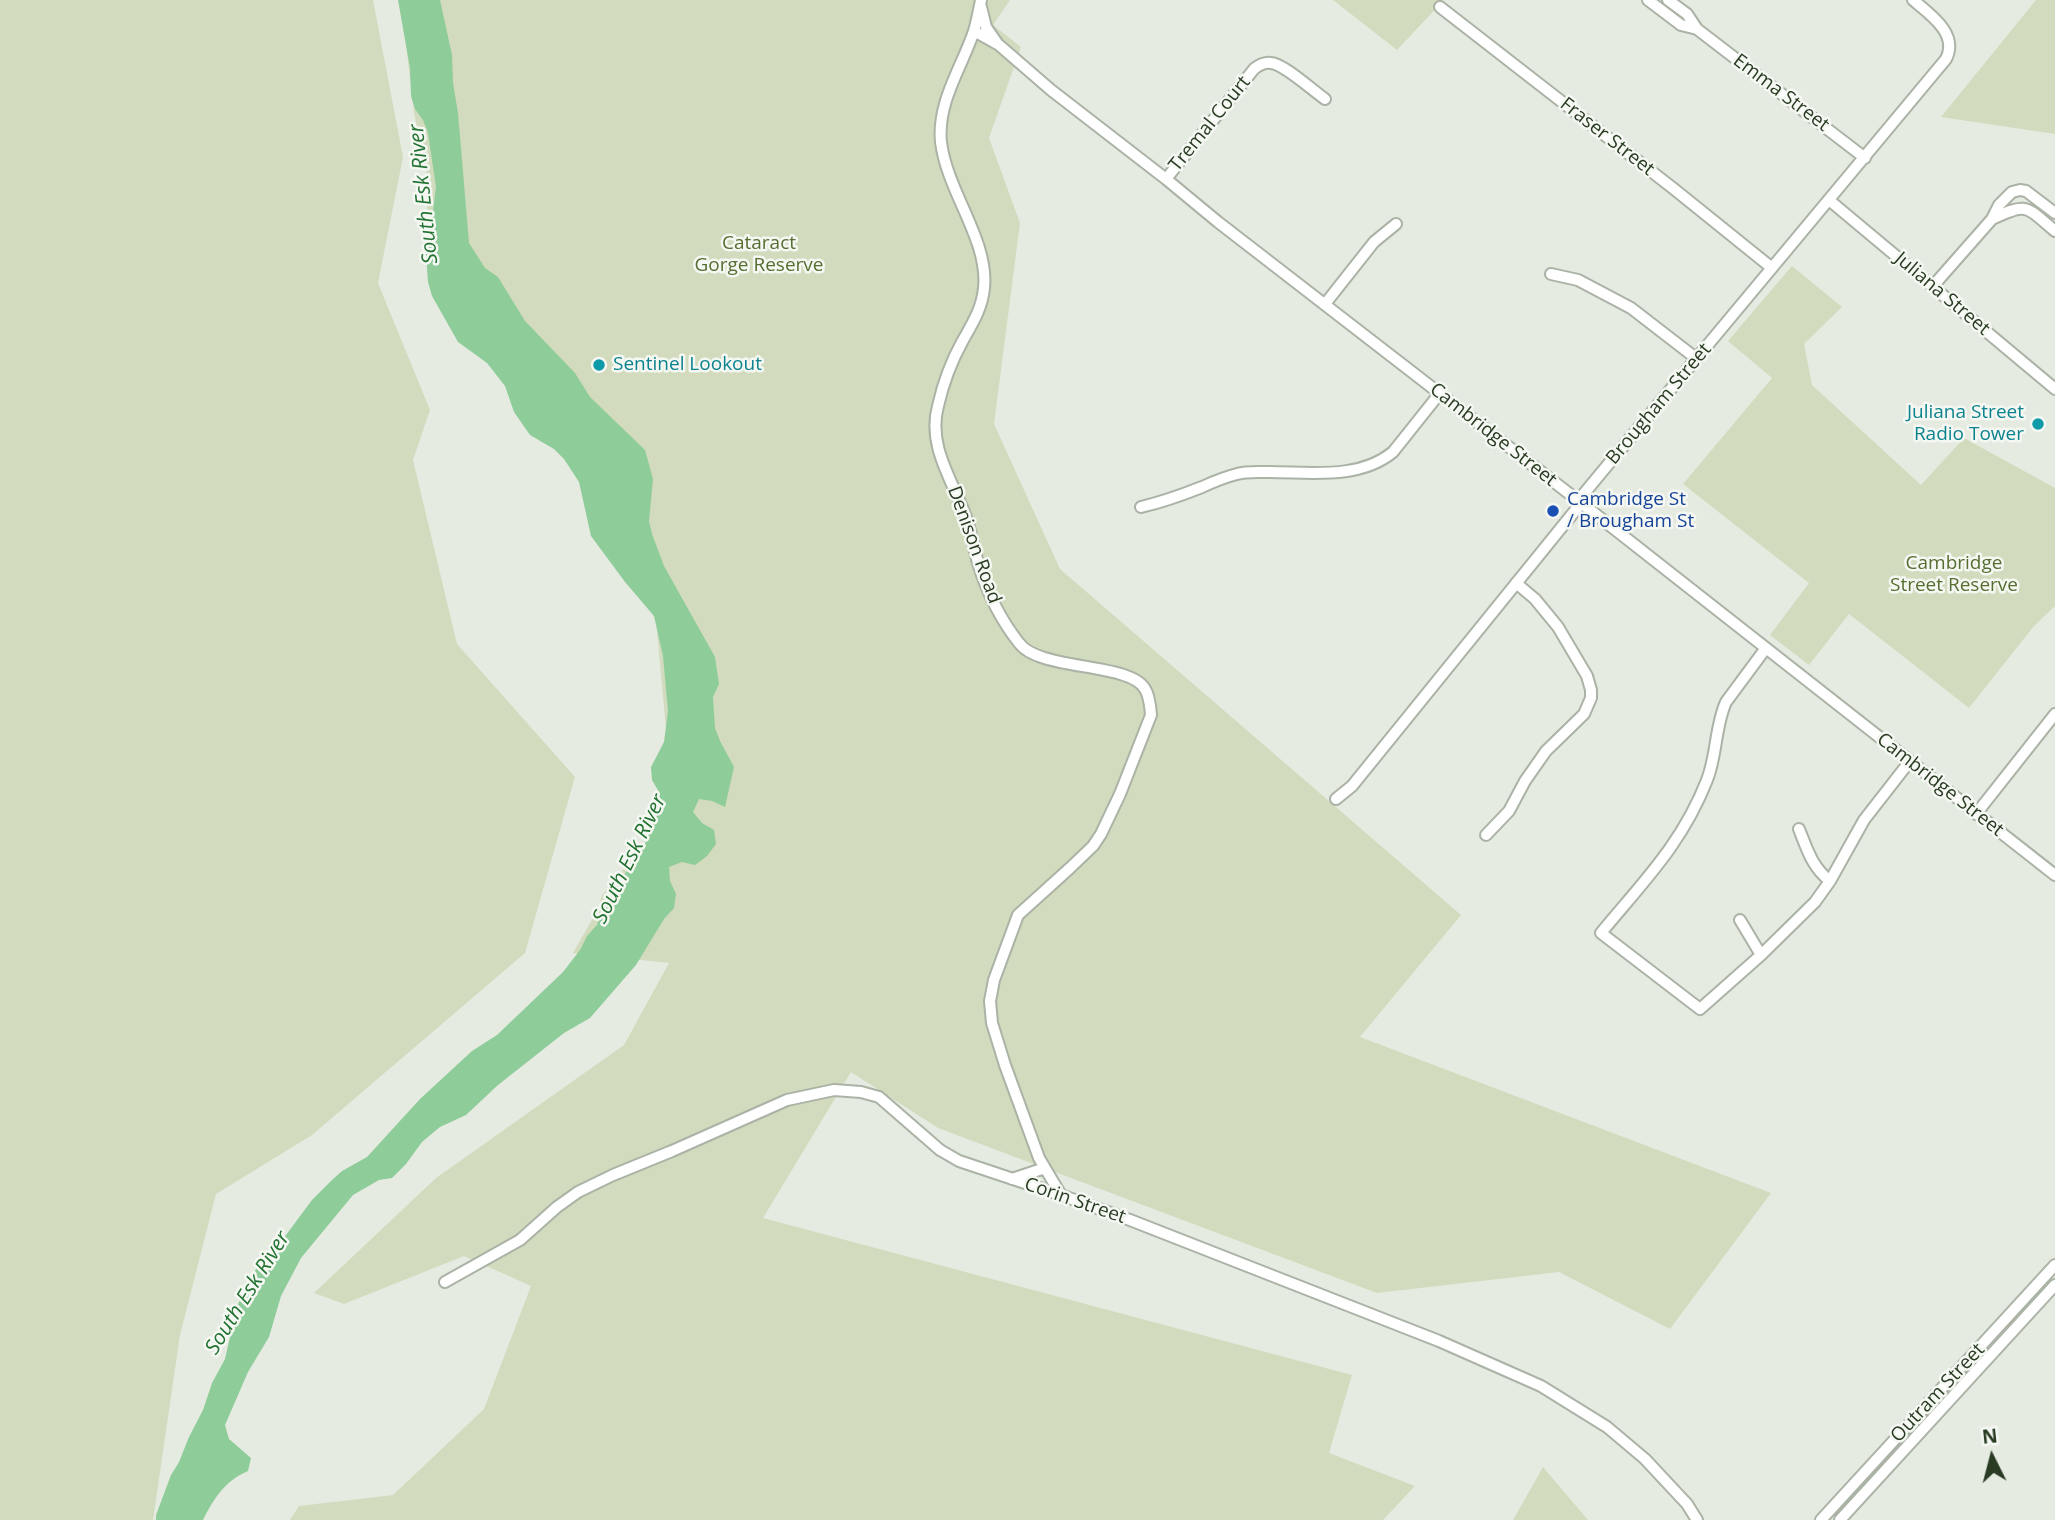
<!DOCTYPE html>
<html>
<head>
<meta charset="utf-8">
<style>
	body { margin:0 }
	#map { position:relative; width:2055px; height:1520px; overflow:hidden; background:#e6ebe2; font-family:"Open Sans",sans-serif }
	canvas { display:block }
	.north { position:absolute; left:1957px; top:1422px; width:70px; height:70px; -webkit-text-stroke:5px #f5f8f2; paint-order:stroke; rotate:354deg; font-size:19px; font-weight:700; line-height:28px; text-align:center; color:#293b23 }
	.north::after { content:''; display:block; margin:auto; width:24px; height:32px; background:#293b23; clip-path:polygon(50% 0,100% 100%,50% 72%,0 100%) }
</style>
</head>
<body>
<div id="map">
<canvas width="2055" height="1520"></canvas>
<div class="north">N</div>
</div>
<script>
const ctx = document.querySelector('canvas').getContext('2d');
ctx.lineJoin = 'round';
function paint(path, color) { ctx.fillStyle = color; ctx.fill(path, 'evenodd'); }
function trace(path, color, width, dash) { ctx.strokeStyle = color; ctx.lineWidth = width; ctx.lineCap = dash ? 'butt' : 'round'; ctx.setLineDash(dash || []); ctx.stroke(path); }
function write(font, color, halo, rows, align = 'center') {
  ctx.font = font + ' "Open Sans",sans-serif'; ctx.lineWidth = 5; ctx.setLineDash([]); ctx.textBaseline = 'middle'; ctx.strokeStyle = halo; ctx.fillStyle = color; for (const [text, x, y, turn = 0] of rows) {
    ctx.save(); ctx.translate(x, y); ctx.rotate((+turn || 0) * Math.PI / 180); ctx.textAlign = isNaN(turn) ? turn : align; if (halo) ctx.strokeText(text, 0, 0); ctx.fillText(text, 0, 0); ctx.restore();
  }
}
paint(new Path2D(`
	M 0,0 L 373,0 L 403,157 L 378,283 L 430,410 L 413,460 L 457,644 L 575,777 L 525,953 L 312,1135 L 216,1194 L 180,1335 L 153,1520 L 0,1520 Z
	M 401,0 L 1010,0 L 993,25 L 1021,47 L 989,138 L 1020,223 L 994,424 L 1060,569 L 1461,915 L 1360,1037 L 1771,1193 L 1670,1329 L 1559,1272 L 1377,1293 L 938,1128 L 851,1072 L 763,1218 L 1352,1375 L 1329,1453 L 1415,1486 L 1383,1520 L 290,1520 L 299,1506 L 393,1495 L 484,1409 L 531,1286 L 464,1256 L 344,1304 L 314,1293 L 436,1178 L 624,1045 L 669,963 L 573,953 L 598,909 L 602,895 L 646,842 L 661,795 L 667,740 L 648,533 L 426,244 L 428,179 L 414,113 Z
	M 1333,0 L 1444,0 L 1397,50 Z
	M 2036,0 L 2055,0 L 2055,134 L 1941,117 Z
	M 1792,266 L 1842,307 L 1804,344 L 1812,385 L 1921,485 L 1964,438 L 2055,488 L 2055,606 L 2034,626 L 1969,708 L 1849,614 L 1809,665 L 1770,635 L 1809,583 L 1683,484 L 1772,378 L 1728,341 Z
	M 1543,1467 L 1588,1520 L 1513,1520 Z`), '#d2dbbd');
paint(new Path2D(`
	M 398,0 L 440,0 L 452,55 L 453,83 L 458,113 L 469,243 L 485,268 L 498,277 L 525,321 L 575,373 L 590,397 L 645,450 L 653,479 L 649,521 L 652,534 L 664,566 L 715,657 L 719,684 L 713,697 L 715,728 L 720,741 L 734,767 L 725,807 L 712,801 L 699,799 L 693,812 L 702,823 L 714,830 L 716,844 L 707,856 L 695,865 L 682,862 L 669,867 L 670,881 L 676,894 L 674,908 L 664,919 L 636,965 L 590,1018 L 564,1033 L 498,1085 L 466,1115 L 440,1127 L 422,1142 L 406,1164 L 392,1178 L 379,1180 L 353,1195 L 301,1258 L 281,1296 L 269,1337 L 248,1372 L 225,1425 L 229,1439 L 251,1458 L 248,1471 C 225,1481 214,1498 203,1520 L 156,1520 L 156,1515 L 171,1475 L 179,1462 L 189,1437 L 203,1410 L 212,1383 L 225,1359 L 237,1306 L 257,1267 L 286,1235 L 312,1200 L 332,1180 L 342,1171 L 367,1157 L 420,1099 L 472,1051 L 497,1035 L 563,972 L 580,950 L 587,936 L 597,925 L 610,892 L 637,859 L 644,846 L 660,806 L 659,792 L 652,780 L 651,767 L 664,742 L 668,711 L 663,656 L 654,616 L 625,582 L 591,536 L 579,482 L 564,459 L 554,449 L 530,435 L 514,412 L 505,386 L 487,363 L 458,342 L 432,296 L 428,282 L 425,241 L 431,228 L 436,187 L 428,133 L 423,120 L 415,109 L 411,96 L 410,68 Z`), '#8ecc99');
const minor = new Path2D(`
	M 981,0 C 979,10 977,21 974,31 C 962,67 937,102 941,142 C 947,192 989,240 984,288 C 982,309 972,324 962,342 C 951,362 943,384 938,406 C 927,446 953,481 966,517 C 971,532 974,548 978,563 C 987,592 1000,619 1019,643 C 1039,671 1130,662 1145,689 C 1150,697 1150,706 1151,715 L 1120,794 L 1101,834 L 1093,846 L 1070,868 L 1018,915 L 994,980 L 990,1001 L 992,1023 L 1005,1065 L 1039,1158 L 1061,1195
	M 1648,0 L 1681,25 L 1697,29
	M 1668,0 L 1687,14 L 1697,29 L 1865,158
	M 981,7 L 986,27 L 997,43
	M 1440,7 L 1674,189 L 1772,268
	M 974,31 L 999,45 L 1051,90 L 1166,179 L 1218,222 L 1580,502 L 2055,875
	M 1166,179 L 1254,69 C 1259,65 1264,62 1271,63 C 1284,64 1312,90 1325,99
	M 1829,200 L 2055,389
	M 1992,219 C 2028,202 2025,206 2055,231
	M 1551,274 L 1578,280 L 1631,308 L 1697,359
	M 1933,286 L 1992,219 L 1999,205 L 2012,192 L 2020,190 L 2026,191 L 2055,213
	M 1325,304 L 1374,242 L 1396,224
	M 1141,507 C 1162,502 1182,495 1202,487 C 1213,482 1225,477 1237,474 C 1247,471 1258,472 1269,472 C 1310,472 1359,480 1393,452 L 1440,393
	M 1766,648 L 1726,702 C 1715,726 1717,755 1707,780 C 1682,844 1643,882 1601,933 L 1700,1009 L 1761,955 L 1815,902 L 1830,881 L 1864,820 L 1910,761
	M 1336,799 L 1352,786 L 1578,507 L 1582,496 L 1601,473 L 1946,59 C 1959,34 1930,14 1913,0
	M 1976,814 L 2055,714
	M 1799,829 C 1807,849 1812,867 1830,881
	M 1486,835 L 1509,811 L 1525,781 L 1546,751 L 1584,714 L 1591,698 L 1591,690 L 1587,676 L 1558,627 L 1535,599 L 1516,583
	M 1740,920 L 1761,955
	M 1012,1179 L 1045,1168
	M 445,1282 L 520,1240 L 557,1207 L 578,1192 L 613,1175 L 672,1151 L 787,1100 L 834,1090 L 861,1092 L 879,1097 L 940,1150 L 959,1161 L 1061,1195 L 1130,1220 L 1439,1341 L 1541,1386 L 1607,1427 L 1645,1459 L 1687,1504 L 1697,1520
	M 1821,1520 L 2055,1265
	M 1840,1520 L 2055,1285`);
trace(minor, '#aab3a5', 14);
trace(minor, '#fff', 10);
for (const [x, y, r, color] of [
	[599,365,7,"#0f9aa8"],
	[2038,424,7,"#0f9aa8"],
	[1553,511,7,"#1a4fb4"]
]) { const dot = new Path2D(); dot.arc(x, y, r, 0, 2 * Math.PI); ctx.fillStyle = color; ctx.fill(dot); trace(dot, '#f5f8f2', 2.5); }
write('19px', '#293b23', '#f5f8f2', [
	["Emma Street",1781,93,37],
	["Tremal Court",1210,124,-51],
	["Fraser Street",1607,137,38],
	["Juliana Street",1942,294,40],
	["Brougham Street",1659,404,-50],
	["Cambridge Street",1493,435,38],
	["Denison Road",974,545,70],
	["Cambridge Street",1940,785,38],
	["Corin Street",1075,1201,19],
	["Outram Street",1938,1393,-47]
]);
write('19px', '#566e31', '#f5f8f2', [
	["Cataract",759,244],
	["Gorge Reserve",759,266],
	["Cambridge",1954,564],
	["Street Reserve",1954,586]
]);
write('19px', '#0d838f', '#f5f8f2', [
	["Sentinel Lookout",613,365],
	["Juliana Street",2024,413,"right"],
	["Radio Tower",2024,435,"right"]
], 'left');
write('19px', '#164399', '#f5f8f2', [
	["Cambridge St",1567,500],
	["/ Brougham St",1567,522]
], 'left');
write('italic 21px', '#227231', '#f5f8f2', [
	["South Esk River",424,194,-96],
	["South Esk River",630,859,-64],
	["South Esk River",248,1293,-58]
]);
</script>
</body>
</html>
